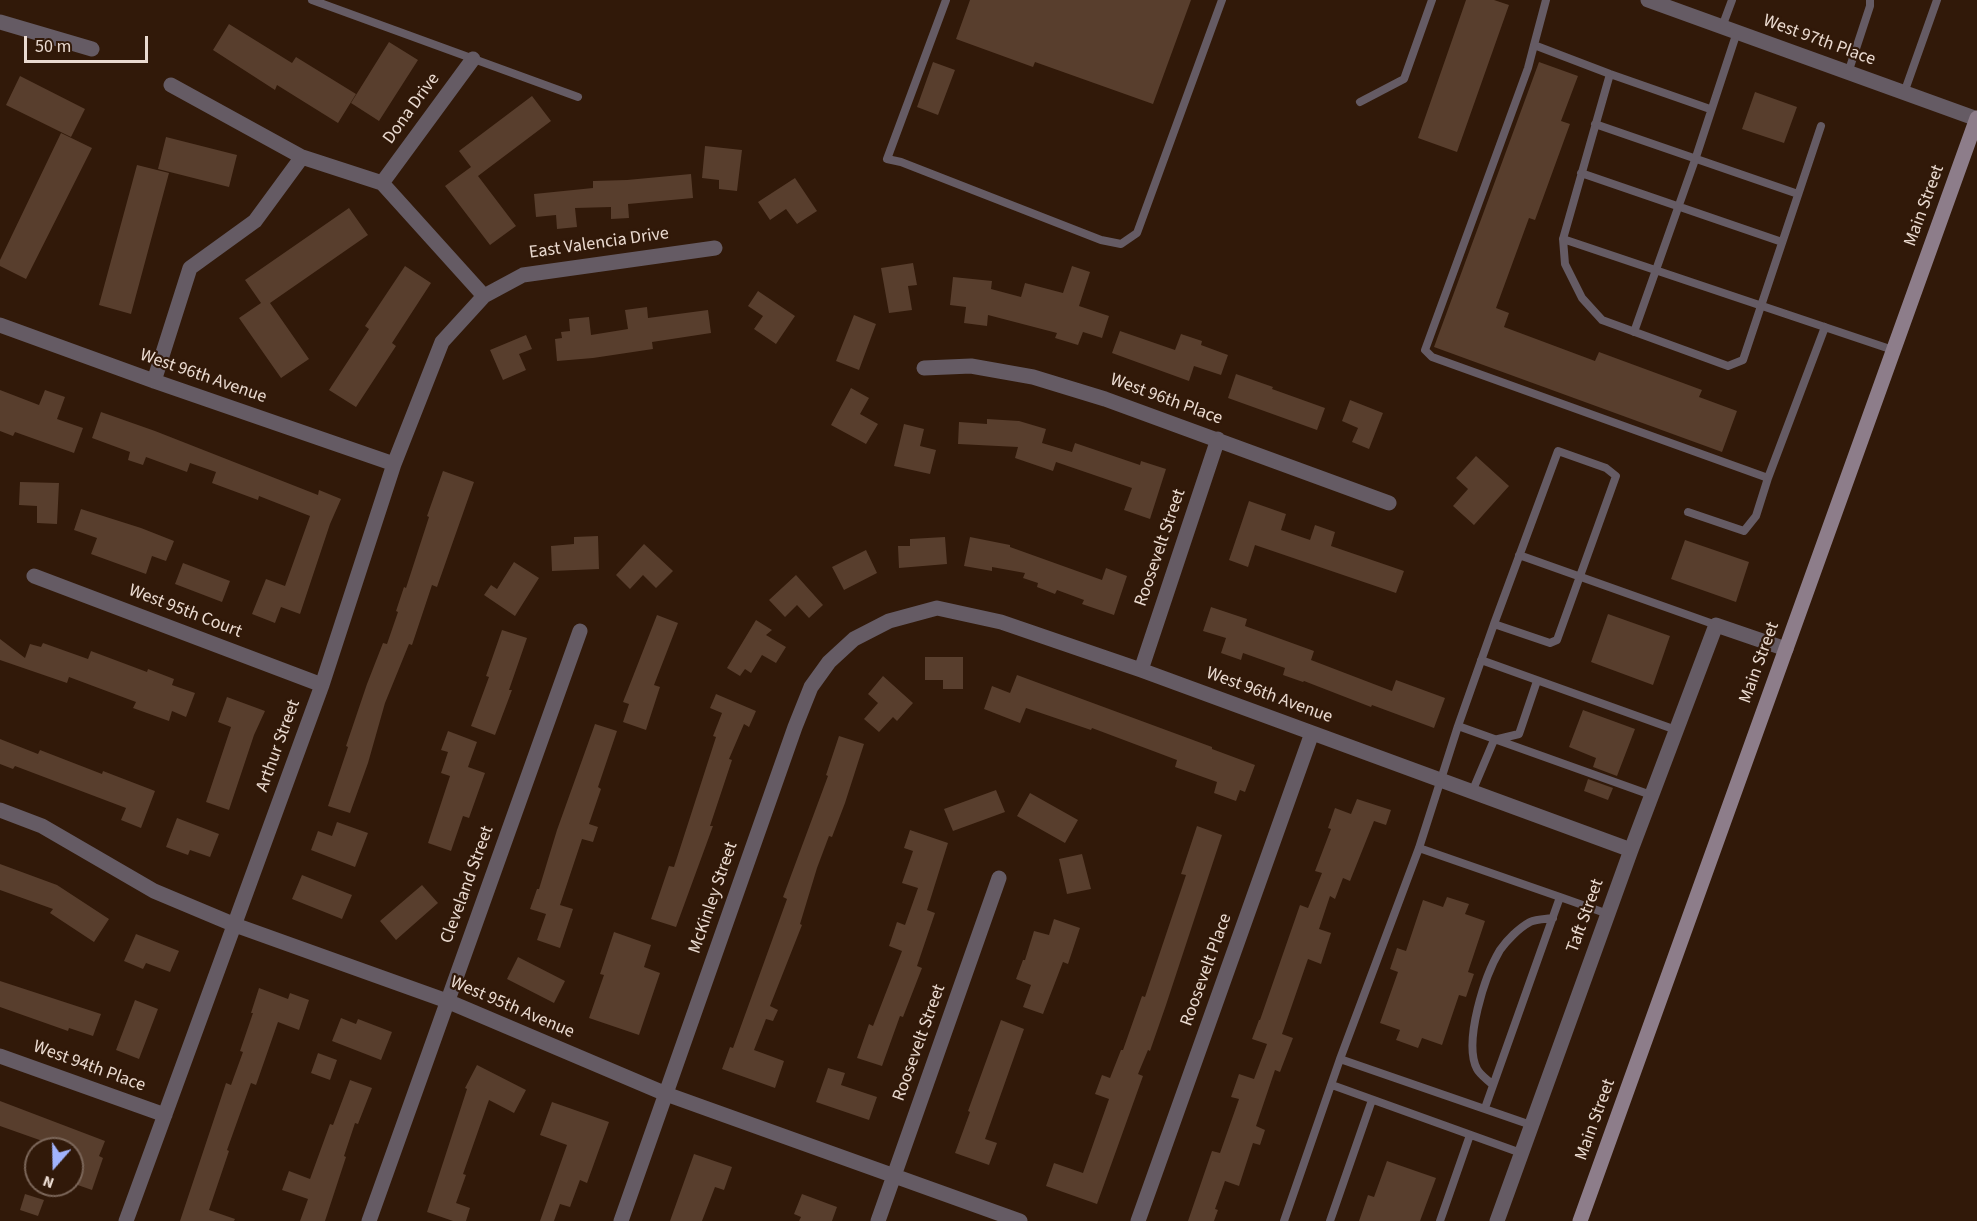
<!DOCTYPE html>
<html>
<head>
<meta charset="utf-8">
<style>
	body { margin:0 }
	#map { position:relative; width:1977px; height:1221px; overflow:hidden; background:#311909; font-family:"Source Sans 3",sans-serif }
	canvas { display:block }
	.north { position:absolute; left:24px; top:1137px; width:60px; height:60px; box-sizing:border-box; background:#311909; border:2px solid #7b6659; border-radius:50%; rotate:200deg; font-size:16px; font-weight:700; line-height:24px; text-align:center; color:#eadad0 }
	.north::after { content:''; display:block; margin:auto; width:21px; height:27px; background:#a1b3fd; clip-path:polygon(50% 0,100% 100%,50% 72%,0 100%) }
	.scale { position:absolute; left:24px; top:36px; width:124px; height:27px; box-sizing:border-box; border:3px solid #eadad0; border-top:0; padding-left:8px; font-size:18px; line-height:21px; white-space:nowrap; color:#eadad0; -webkit-text-stroke:4px #311909; paint-order:stroke }
</style>
</head>
<body>
<div id="map">
<canvas width="1977" height="1221"></canvas>
<div class="north">N</div>
<div class="scale">50 m</div>
</div>
<script>
const ctx = document.querySelector('canvas').getContext('2d');
ctx.lineJoin = 'round';
function paint(path, color) { ctx.fillStyle = color; ctx.fill(path, 'evenodd'); }
function trace(path, color, width, dash) { ctx.strokeStyle = color; ctx.lineWidth = width; ctx.lineCap = dash ? 'butt' : 'round'; ctx.setLineDash(dash || []); ctx.stroke(path); }
function write(font, color, halo, rows, align = 'center') {
  ctx.font = font + ' "Source Sans 3",sans-serif'; ctx.lineWidth = 4.5; ctx.setLineDash([]); ctx.textBaseline = 'middle'; ctx.strokeStyle = halo; ctx.fillStyle = color; for (const [text, x, y, turn = 0] of rows) {
    ctx.save(); ctx.translate(x, y); ctx.rotate((+turn || 0) * Math.PI / 180); ctx.textAlign = isNaN(turn) ? turn : align; if (halo) ctx.strokeText(text, 0, 0); ctx.fillText(text, 0, 0); ctx.restore();
  }
}
paint(new Path2D(`
	M 970,0 L 1191,0 L 1153,104 L 1035,62 L 1033,67 L 956,39 Z
	M 1466,0 L 1494,0 L 1509,5 L 1457,152 L 1418,138 Z
	M 229,24 L 292,63 L 296,57 L 356,94 L 338,123 L 277,85 L 275,90 L 213,50 Z
	M 389,42 L 418,60 L 379,121 L 351,103 Z
	M 933,62 L 955,70 L 938,115 L 917,107 Z
	M 1539,62 L 1578,76 L 1561,121 L 1570,124 L 1535,220 L 1529,218 L 1496,308 L 1509,313 L 1504,327 L 1595,361 L 1599,352 L 1702,390 L 1699,397 L 1737,411 L 1722,452 L 1434,347 Z
	M 20,76 L 85,109 L 71,137 L 6,105 Z
	M 1755,92 L 1797,107 L 1784,143 L 1742,129 Z
	M 532,96 L 551,121 L 478,176 L 516,226 L 490,245 L 445,186 L 471,167 L 459,151 Z
	M 61,133 L 92,148 L 26,279 L 0,266 L 0,260 Z
	M 166,137 L 237,155 L 229,187 L 158,169 Z
	M 705,146 L 742,150 L 737,191 L 719,189 L 719,180 L 702,178 Z
	M 137,165 L 169,173 L 131,314 L 99,305 Z
	M 691,174 L 693,198 L 628,204 L 629,218 L 611,219 L 611,207 L 575,208 L 577,227 L 557,229 L 556,215 L 536,217 L 534,194 L 593,188 L 593,181 L 627,180 Z
	M 795,178 L 817,211 L 797,224 L 786,209 L 770,220 L 758,202 Z
	M 349,208 L 368,235 L 270,303 L 309,359 L 281,378 L 239,318 L 261,303 L 245,280 Z
	M 913,263 L 917,285 L 908,286 L 912,310 L 889,313 L 881,268 Z
	M 405,266 L 431,283 L 392,343 L 396,346 L 356,407 L 329,390 L 369,329 L 365,326 Z
	M 1072,266 L 1090,272 L 1079,306 L 1109,316 L 1102,338 L 1083,332 L 1078,345 L 1055,338 L 1057,333 L 988,315 L 987,326 L 964,323 L 966,307 L 950,305 L 953,277 L 992,281 L 991,289 L 1021,297 L 1025,283 L 1063,293 Z
	M 758,291 L 795,316 L 776,344 L 754,329 L 763,316 L 748,306 Z
	M 647,307 L 648,318 L 708,310 L 711,333 L 652,342 L 653,349 L 593,358 L 557,361 L 555,339 L 562,338 L 561,332 L 570,331 L 569,319 L 589,317 L 591,335 L 628,329 L 625,310 Z
	M 854,315 L 876,324 L 859,370 L 836,361 Z
	M 1120,331 L 1175,350 L 1181,334 L 1202,341 L 1201,345 L 1228,355 L 1221,375 L 1194,366 L 1189,381 L 1112,353 Z
	M 526,335 L 532,349 L 519,354 L 526,370 L 503,380 L 490,350 Z
	M 1236,374 L 1273,387 L 1272,389 L 1325,408 L 1317,430 L 1228,398 Z
	M 851,388 L 869,398 L 860,414 L 878,424 L 866,444 L 831,425 Z
	M 0,390 L 39,405 L 45,390 L 65,397 L 57,419 L 83,428 L 74,453 L 15,432 L 13,436 L 0,431 Z
	M 1350,400 L 1383,413 L 1369,449 L 1352,442 L 1358,428 L 1342,421 Z
	M 101,412 L 155,431 L 318,495 L 319,490 L 341,499 L 330,524 L 300,614 L 281,607 L 275,623 L 252,614 L 266,579 L 285,586 L 310,516 L 259,496 L 258,500 L 212,483 L 216,472 L 190,463 L 187,472 L 146,457 L 143,465 L 128,460 L 130,452 L 92,438 Z
	M 987,419 L 1019,421 L 1046,429 L 1042,443 L 1072,452 L 1075,443 L 1140,465 L 1141,461 L 1166,469 L 1150,519 L 1124,510 L 1132,488 L 1056,462 L 1053,471 L 1015,458 L 1018,447 L 958,444 L 959,422 L 987,424 Z
	M 904,424 L 924,429 L 920,446 L 936,450 L 930,474 L 894,466 Z
	M 1476,456 L 1509,486 L 1474,525 L 1453,506 L 1468,489 L 1456,478 Z
	M 443,471 L 474,482 L 437,587 L 432,585 L 412,645 L 409,644 L 385,703 L 368,763 L 350,813 L 328,806 L 348,747 L 346,746 L 367,684 L 383,643 L 387,644 L 398,612 L 396,611 L 404,587 L 406,588 L 429,517 L 427,516 Z
	M 20,482 L 59,483 L 57,524 L 37,523 L 37,506 L 19,505 Z
	M 1249,501 L 1286,514 L 1281,530 L 1310,540 L 1315,525 L 1335,532 L 1331,546 L 1404,571 L 1396,593 L 1255,545 L 1248,567 L 1229,560 Z
	M 81,509 L 141,528 L 174,541 L 166,561 L 152,556 L 146,574 L 91,554 L 97,538 L 74,530 Z
	M 598,536 L 599,569 L 552,571 L 551,546 L 574,544 L 574,537 Z
	M 945,537 L 947,564 L 899,568 L 898,546 L 910,546 L 910,539 Z
	M 970,537 L 1010,545 L 1010,547 L 1102,580 L 1106,568 L 1127,576 L 1114,615 L 1082,604 L 1084,600 L 1057,590 L 1055,594 L 1037,587 L 1038,583 L 1023,578 L 1025,573 L 992,567 L 992,571 L 964,566 Z
	M 1685,540 L 1749,562 L 1736,602 L 1671,579 Z
	M 644,544 L 673,571 L 656,588 L 643,575 L 630,589 L 616,575 Z
	M 866,550 L 877,573 L 844,590 L 832,567 Z
	M 514,562 L 539,578 L 515,616 L 484,595 L 491,585 L 497,589 Z
	M 183,563 L 230,581 L 222,602 L 175,584 Z
	M 796,575 L 823,605 L 809,618 L 797,605 L 785,617 L 769,600 Z
	M 1211,607 L 1247,619 L 1245,626 L 1314,651 L 1311,660 L 1392,691 L 1396,680 L 1445,698 L 1434,728 L 1372,705 L 1371,707 L 1304,681 L 1303,682 L 1283,675 L 1285,668 L 1243,653 L 1241,660 L 1221,653 L 1226,638 L 1203,631 Z
	M 1608,614 L 1670,636 L 1653,685 L 1591,662 Z
	M 657,615 L 678,623 L 654,685 L 660,687 L 646,730 L 623,722 L 629,704 L 623,702 Z
	M 756,620 L 772,630 L 766,635 L 786,647 L 776,663 L 762,655 L 751,673 L 745,669 L 740,676 L 727,668 Z
	M 502,630 L 527,638 L 509,690 L 512,690 L 495,735 L 471,726 L 489,677 L 486,676 Z
	M 0,639 L 25,658 L 30,644 L 41,647 L 43,643 L 88,659 L 91,651 L 147,672 L 148,669 L 174,679 L 172,685 L 195,693 L 186,717 L 172,711 L 169,721 L 133,708 L 136,702 L 69,677 L 67,683 L 0,660 Z
	M 925,657 L 963,657 L 963,689 L 943,689 L 943,680 L 925,680 Z
	M 1017,675 L 1212,747 L 1212,749 L 1255,765 L 1245,792 L 1240,790 L 1236,801 L 1214,793 L 1217,782 L 1175,767 L 1177,760 L 1092,728 L 1091,730 L 1026,708 L 1020,723 L 984,709 L 992,686 L 1010,693 Z
	M 883,676 L 913,703 L 897,721 L 893,717 L 879,732 L 864,719 L 878,703 L 868,694 Z
	M 716,694 L 756,711 L 749,727 L 744,724 L 729,759 L 732,760 L 710,826 L 713,826 L 676,927 L 651,919 L 669,866 L 674,867 L 716,737 L 713,736 L 722,713 L 710,708 Z
	M 227,697 L 265,711 L 254,735 L 229,810 L 206,802 L 231,727 L 218,722 Z
	M 1583,710 L 1635,729 L 1617,776 L 1593,767 L 1596,758 L 1569,747 Z
	M 595,724 L 617,731 L 598,787 L 601,789 L 589,824 L 598,827 L 593,842 L 582,839 L 560,905 L 573,909 L 560,948 L 537,940 L 546,914 L 530,909 L 537,889 L 539,889 L 557,830 Z
	M 448,731 L 477,742 L 468,767 L 485,773 L 469,818 L 463,816 L 451,851 L 428,843 L 450,776 L 441,773 L 448,752 L 441,750 Z
	M 839,736 L 864,744 L 845,803 L 832,837 L 829,836 L 817,868 L 800,924 L 802,925 L 770,1006 L 778,1010 L 773,1021 L 766,1019 L 754,1050 L 784,1061 L 775,1088 L 722,1069 L 730,1047 L 733,1048 L 787,899 L 783,897 L 828,776 L 826,775 Z
	M 0,739 L 38,754 L 40,750 L 102,774 L 103,771 L 155,791 L 141,828 L 121,820 L 126,808 L 15,766 L 13,769 L 0,764 Z
	M 1588,779 L 1613,788 L 1608,800 L 1584,791 Z
	M 996,790 L 1005,812 L 953,831 L 944,809 Z
	M 1030,793 L 1078,820 L 1065,843 L 1017,816 Z
	M 1357,799 L 1391,810 L 1386,825 L 1374,821 L 1350,881 L 1343,878 L 1335,899 L 1330,896 L 1319,929 L 1331,933 L 1321,964 L 1308,959 L 1282,1034 L 1293,1038 L 1280,1072 L 1275,1070 L 1256,1126 L 1265,1130 L 1260,1145 L 1253,1143 L 1239,1186 L 1225,1181 L 1215,1209 L 1218,1210 L 1214,1221 L 1188,1221 L 1212,1151 L 1220,1153 L 1239,1099 L 1231,1097 L 1239,1074 L 1254,1079 L 1267,1044 L 1252,1039 L 1259,1020 L 1260,1020 L 1300,905 L 1308,908 L 1322,873 L 1315,871 L 1331,829 L 1328,828 L 1335,808 L 1351,814 Z
	M 177,818 L 219,834 L 210,857 L 190,850 L 188,855 L 166,847 Z
	M 337,822 L 368,833 L 355,867 L 311,850 L 318,831 L 332,836 Z
	M 1197,826 L 1222,835 L 1166,1005 L 1150,1051 L 1148,1050 L 1138,1074 L 1143,1076 L 1097,1204 L 1046,1186 L 1054,1163 L 1083,1173 L 1109,1099 L 1095,1094 L 1102,1075 L 1110,1078 L 1121,1050 L 1123,1050 L 1142,996 L 1145,997 L 1186,875 L 1181,874 Z
	M 910,830 L 948,843 L 927,910 L 935,913 L 917,966 L 922,968 L 903,1017 L 900,1016 L 882,1066 L 857,1058 L 869,1024 L 873,1026 L 902,951 L 889,946 L 897,922 L 905,925 L 918,888 L 902,883 L 913,851 L 904,848 Z
	M 1082,854 L 1091,889 L 1067,894 L 1059,859 Z
	M 0,864 L 57,885 L 109,919 L 94,942 L 50,913 L 53,909 L 0,890 Z
	M 302,875 L 352,895 L 342,919 L 292,899 Z
	M 422,885 L 438,903 L 396,940 L 380,921 Z
	M 1447,897 L 1469,904 L 1465,914 L 1485,921 L 1468,972 L 1474,974 L 1466,997 L 1459,995 L 1442,1045 L 1422,1038 L 1418,1048 L 1396,1040 L 1400,1030 L 1380,1023 L 1398,972 L 1390,969 L 1397,948 L 1406,951 L 1423,900 L 1443,907 Z
	M 1054,919 L 1080,928 L 1068,964 L 1063,962 L 1043,1014 L 1023,1007 L 1031,985 L 1016,979 L 1023,960 L 1025,960 L 1034,931 L 1049,935 Z
	M 614,932 L 651,945 L 644,967 L 660,973 L 639,1035 L 589,1018 L 604,975 L 600,974 Z
	M 136,934 L 179,951 L 170,972 L 146,963 L 143,969 L 124,961 Z
	M 518,957 L 565,981 L 554,1003 L 507,979 Z
	M 0,981 L 101,1014 L 93,1036 L 69,1028 L 68,1031 L 0,1007 Z
	M 259,988 L 288,999 L 290,993 L 309,1000 L 299,1030 L 278,1022 L 256,1085 L 251,1083 L 227,1150 L 229,1151 L 209,1210 L 235,1219 L 234,1221 L 180,1221 L 226,1083 L 231,1085 L 243,1052 L 240,1051 L 253,1013 L 251,1013 Z
	M 135,1000 L 158,1009 L 139,1059 L 116,1050 Z
	M 341,1018 L 356,1024 L 358,1019 L 392,1032 L 381,1060 L 332,1041 Z
	M 1001,1020 L 1024,1029 L 985,1139 L 997,1143 L 989,1165 L 955,1153 L 970,1112 L 968,1111 Z
	M 318,1053 L 337,1060 L 330,1080 L 311,1073 Z
	M 477,1065 L 526,1090 L 514,1113 L 489,1100 L 463,1174 L 466,1175 L 456,1203 L 470,1208 L 466,1221 L 453,1221 L 427,1212 L 467,1089 L 465,1088 Z
	M 828,1068 L 845,1073 L 841,1085 L 877,1097 L 869,1120 L 816,1102 Z
	M 350,1080 L 372,1088 L 358,1124 L 355,1123 L 344,1156 L 346,1157 L 325,1221 L 300,1221 L 308,1199 L 282,1190 L 289,1171 L 310,1179 L 330,1124 L 333,1125 Z
	M 0,1101 L 105,1141 L 99,1156 L 103,1158 L 92,1190 L 72,1183 L 81,1155 L 72,1152 L 72,1149 L 65,1149 L 0,1126 Z
	M 552,1102 L 609,1122 L 587,1183 L 580,1180 L 570,1207 L 560,1204 L 554,1221 L 540,1221 L 567,1145 L 540,1135 Z
	M 694,1154 L 732,1167 L 724,1190 L 715,1187 L 702,1221 L 670,1221 Z
	M 1387,1161 L 1436,1178 L 1420,1221 L 1359,1221 L 1368,1195 L 1374,1197 Z
	M 25,1194 L 44,1200 L 38,1216 L 20,1210 Z
	M 802,1194 L 837,1207 L 832,1221 L 799,1221 L 801,1217 L 794,1214 Z`), '#583e2d');
trace(new Path2D(`
	M 312,0 L 578,97
	M 946,0 L 887,159 L 901,162 L 1101,240 L 1121,244 L 1137,233 L 1222,0
	M 1546,0 L 1534,45 L 1610,74 L 1710,109
	M 1722,27 L 1732,0
	M 1534,45 L 1528,68 L 1425,350 L 1432,357 L 1768,478
	M 1848,73 L 1870,6 L 1870,0
	M 1610,74 L 1563,239 L 1893,350
	M 1904,93 L 1937,0
	M 1360,102 L 1404,79 L 1432,0
	M 1595,124 L 1798,194
	M 1581,173 L 1782,242
	M 1563,239 L 1565,264 L 1582,298 L 1602,320 L 1728,366 L 1743,360 L 1821,126
	M 1634,332 L 1696,157 L 1737,32
	M 1558,451 L 1606,468 L 1616,476 L 1557,640 L 1550,643 L 1494,624 Z
	M 1688,512 L 1744,531 L 1756,516 L 1768,478 L 1825,327
	M 1519,555 L 1716,625
	M 1481,660 L 1676,730
	M 1458,726 L 1651,795
	M 1472,792 L 1494,740 L 1519,734 L 1537,681
	M 1419,848 L 1560,897
	M 1340,1059 L 1531,1125
	M 1332,1085 L 1521,1153
	M 1493,1085 C 1488,1080 1480,1075 1477,1069 C 1463,1042 1485,975 1500,950 C 1507,940 1519,928 1530,922 C 1536,919 1546,919 1553,918
	M 1485,1108 L 1560,897 L 1608,914
	M 1284,1221 L 1340,1059 L 1419,848 L 1458,726 L 1494,624
	M 1330,1221 L 1372,1100
	M 1440,1221 L 1470,1135`), '#655b64', 8);
trace(new Path2D(`
	M 1648,0 L 1977,119
	M 0,22 L 92,49
	M 171,85 L 302,157 L 382,183 L 484,296
	M 382,183 L 473,59
	M 0,325 L 154,381 L 394,464
	M 924,368 L 971,366 L 1033,377 L 1105,399 L 1389,503
	M 154,381 L 190,268 L 255,221 L 302,157
	M 34,576 L 322,685
	M 1141,670 L 1218,439
	M 0,810 L 42,826 L 154,891 L 235,925 L 447,1001 L 666,1094 L 1020,1221
	M 0,1056 L 165,1115
	M 126,1221 L 322,685 L 394,464 L 442,342 L 484,296 L 523,275 L 715,248
	M 369,1221 L 580,631
	M 621,1221 L 795,727 L 811,687 L 829,662 L 854,639 L 889,621 L 937,608 L 1001,622 L 1141,670 L 1631,850
	M 878,1221 L 999,878
	M 1138,1221 L 1312,733
	M 1497,1221 L 1631,850 L 1716,625 L 1786,649`), '#655b64', 15);
trace(new Path2D(`
	M 1580,1221 L 1977,118`), '#8d7d8a', 15);
write('18px', '#eadad0', '#311909', [
	["West 97th Place",1819,41,20],
	["Dona Drive",412,109,-54],
	["Main Street",1925,206,-70],
	["East Valencia Drive",599,244,-8],
	["West 96th Avenue",203,377,19],
	["West 96th Place",1166,400,20],
	["Roosevelt Street",1161,548,-71],
	["West 95th Court",185,612,21],
	["Main Street",1760,663,-70],
	["West 96th Avenue",1269,696,20],
	["Arthur Street",279,746,-70],
	["Cleveland Street",468,885,-70],
	["McKinley Street",714,898,-71],
	["Taft Street",1586,916,-70],
	["Roosevelt Place",1207,970,-70],
	["West 95th Avenue",512,1008,23],
	["Roosevelt Street",920,1043,-70],
	["West 94th Place",89,1067,20],
	["Main Street",1596,1120,-70]
]);
</script>
</body>
</html>
